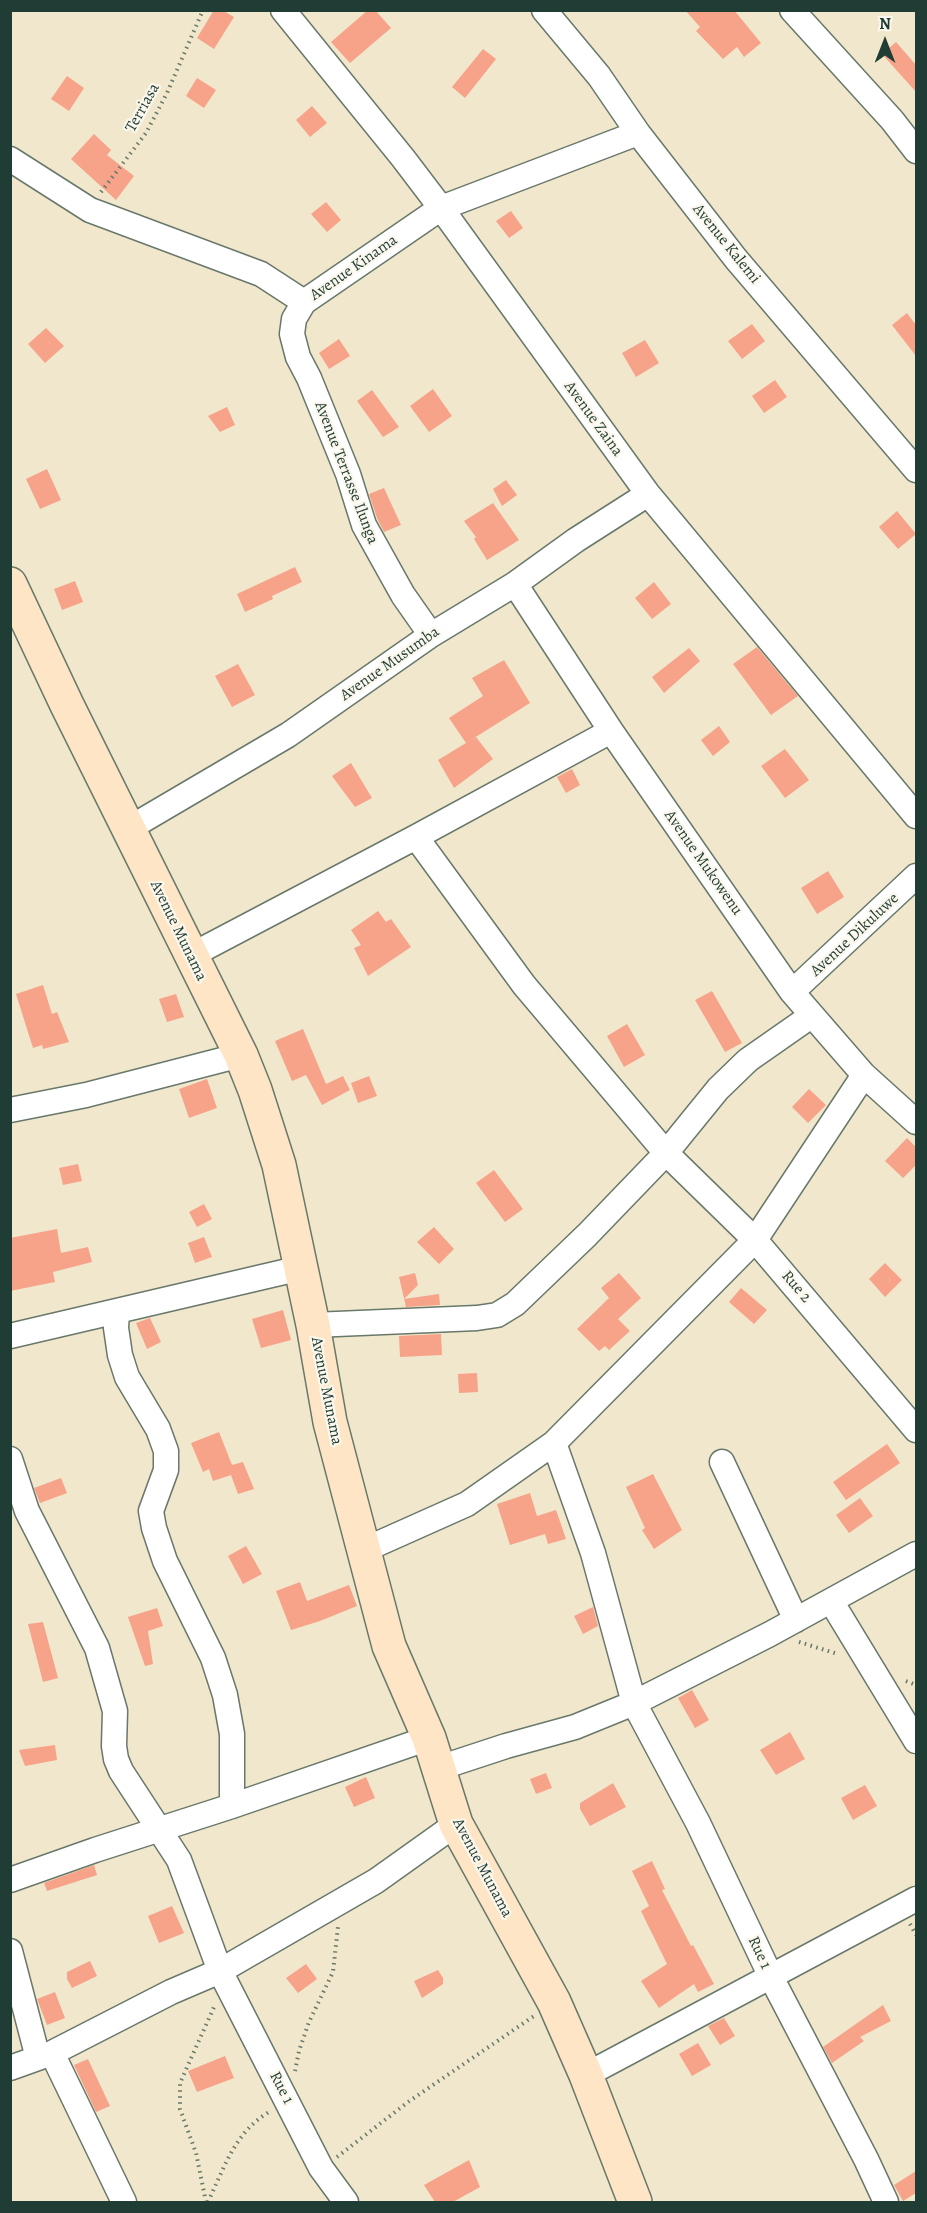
<!DOCTYPE html>
<html>
<head>
<meta charset="utf-8">
<style>
	body { margin:0 }
	#map { position:relative; width:927px; height:2213px; overflow:hidden; background:#f1e7cd; font-family:Alegreya,serif }
	canvas { display:block }
	.frame { position:absolute; inset:0; border:12px solid #1f3d34; pointer-events:none }
	.north { position:absolute; left:855px; top:12px; width:60px; height:60px; -webkit-text-stroke:4px #fbf7ec; paint-order:stroke; rotate:0deg; font-size:16px; font-weight:700; line-height:24px; text-align:center; color:#1f3d34 }
	.north::after { content:''; display:block; margin:auto; width:21px; height:27px; background:#1f3d34; clip-path:polygon(50% 0,100% 100%,50% 72%,0 100%) }
</style>
</head>
<body>
<div id="map">
<canvas width="927" height="2213"></canvas>
<div class="frame"></div>
<div class="north">N</div>
</div>
<script>
const ctx = document.querySelector('canvas').getContext('2d');
ctx.lineJoin = 'round';
function paint(path, color) { ctx.fillStyle = color; ctx.fill(path, 'evenodd'); }
function trace(path, color, width, dash) { ctx.strokeStyle = color; ctx.lineWidth = width; ctx.lineCap = dash ? 'butt' : 'round'; ctx.setLineDash(dash || []); ctx.stroke(path); }
function write(font, color, halo, rows, align = 'center') {
  ctx.font = font + ' Alegreya,serif'; ctx.lineWidth = 4.5; ctx.setLineDash([]); ctx.textBaseline = 'middle'; ctx.strokeStyle = halo; ctx.fillStyle = color; for (const [text, x, y, turn = 0] of rows) {
    ctx.save(); ctx.translate(x, y); ctx.rotate((+turn || 0) * Math.PI / 180); ctx.textAlign = isNaN(turn) ? turn : align; if (halo) ctx.strokeText(text, 0, 0); ctx.fillText(text, 0, 0); ctx.restore();
  }
}
paint(new Path2D(`
	M 214,10 L 222,10 L 234,17 L 214,49 L 197,38 Z
	M 368,10 L 375,10 L 391,28 L 350,63 L 331,42 Z
	M 685,10 L 734,10 L 761,43 L 744,57 L 737,47 L 723,59 L 696,31 L 700,27 Z
	M 896,42 L 916,65 L 916,92 L 882,54 Z
	M 483,49 L 496,59 L 465,98 L 452,87 Z
	M 67,76 L 84,88 L 69,111 L 51,99 Z
	M 197,78 L 216,90 L 204,108 L 186,96 Z
	M 312,106 L 327,123 L 310,137 L 296,120 Z
	M 94,134 L 111,150 L 107,155 L 134,176 L 116,200 L 71,159 Z
	M 326,202 L 341,220 L 327,232 L 311,214 Z
	M 511,211 L 523,228 L 509,238 L 496,221 Z
	M 907,313 L 916,325 L 916,356 L 892,325 Z
	M 752,324 L 765,341 L 742,359 L 728,341 Z
	M 46,328 L 64,346 L 45,363 L 28,344 Z
	M 339,339 L 350,356 L 329,369 L 319,353 Z
	M 645,340 L 659,363 L 636,377 L 622,353 Z
	M 775,380 L 787,397 L 764,413 L 752,396 Z
	M 433,389 L 452,416 L 429,432 L 410,406 Z
	M 372,390 L 399,427 L 383,437 L 357,401 Z
	M 227,407 L 235,425 L 220,432 L 208,416 Z
	M 47,469 L 61,500 L 40,509 L 26,479 Z
	M 506,480 L 517,495 L 502,506 L 493,489 Z
	M 384,488 L 401,525 L 384,532 L 377,518 L 369,494 Z
	M 493,503 L 519,540 L 487,560 L 474,539 L 476,537 L 464,521 Z
	M 897,511 L 916,534 L 898,549 L 879,527 Z
	M 295,567 L 302,582 L 272,596 L 273,599 L 245,612 L 237,594 Z
	M 75,581 L 83,602 L 62,610 L 54,589 Z
	M 654,582 L 671,604 L 652,619 L 635,598 Z
	M 757,647 L 798,696 L 771,715 L 733,664 Z
	M 689,648 L 700,661 L 664,693 L 652,677 Z
	M 504,660 L 530,703 L 466,743 L 449,718 L 483,696 L 472,678 Z
	M 238,664 L 255,695 L 232,707 L 215,676 Z
	M 719,726 L 730,742 L 713,756 L 701,740 Z
	M 476,737 L 493,759 L 454,788 L 438,760 Z
	M 785,749 L 809,780 L 785,798 L 761,766 Z
	M 351,763 L 372,798 L 355,807 L 332,776 Z
	M 572,769 L 580,785 L 566,793 L 557,777 Z
	M 828,871 L 844,897 L 817,914 L 801,888 Z
	M 378,911 L 386,922 L 391,919 L 411,947 L 368,976 L 354,948 L 361,945 L 351,930 Z
	M 43,985 L 52,1014 L 57,1012 L 69,1042 L 43,1049 L 42,1045 L 33,1048 L 16,994 Z
	M 712,991 L 742,1043 L 725,1052 L 695,1000 Z
	M 176,994 L 184,1017 L 167,1022 L 159,999 Z
	M 627,1024 L 645,1055 L 624,1067 L 607,1036 Z
	M 303,1029 L 326,1084 L 343,1076 L 350,1090 L 322,1105 L 306,1075 L 292,1081 L 275,1041 Z
	M 369,1076 L 377,1096 L 358,1103 L 351,1083 Z
	M 207,1079 L 217,1108 L 189,1118 L 179,1089 Z
	M 809,1089 L 826,1105 L 808,1123 L 792,1107 Z
	M 907,1138 L 916,1147 L 916,1165 L 903,1178 L 885,1161 Z
	M 78,1164 L 82,1181 L 63,1185 L 59,1168 Z
	M 494,1170 L 523,1209 L 505,1222 L 476,1183 Z
	M 204,1204 L 212,1219 L 197,1227 L 189,1212 Z
	M 434,1227 L 454,1249 L 439,1264 L 417,1242 Z
	M 57,1229 L 61,1253 L 88,1247 L 92,1262 L 53,1272 L 55,1282 L 10,1291 L 10,1238 Z
	M 204,1237 L 212,1257 L 195,1263 L 188,1243 Z
	M 885,1263 L 902,1280 L 885,1297 L 869,1279 Z
	M 415,1273 L 418,1285 L 404,1299 L 439,1294 L 440,1305 L 406,1307 L 399,1277 Z
	M 619,1273 L 641,1298 L 618,1319 L 630,1331 L 609,1350 L 605,1346 L 599,1351 L 577,1329 L 609,1298 L 601,1288 Z
	M 741,1288 L 767,1310 L 754,1324 L 729,1302 Z
	M 283,1310 L 291,1340 L 261,1348 L 252,1319 Z
	M 150,1318 L 161,1342 L 147,1349 L 136,1323 Z
	M 441,1334 L 442,1355 L 400,1357 L 399,1336 Z
	M 477,1373 L 478,1392 L 459,1393 L 458,1374 Z
	M 219,1432 L 232,1465 L 243,1462 L 254,1489 L 238,1494 L 231,1475 L 213,1481 L 209,1469 L 203,1472 L 191,1443 Z
	M 887,1444 L 900,1463 L 846,1500 L 833,1482 Z
	M 653,1474 L 682,1530 L 654,1549 L 642,1530 L 645,1528 L 626,1487 Z
	M 61,1478 L 67,1493 L 40,1503 L 34,1488 Z
	M 530,1493 L 537,1516 L 556,1510 L 566,1539 L 548,1544 L 545,1534 L 510,1545 L 497,1504 Z
	M 860,1498 L 873,1516 L 849,1533 L 836,1515 Z
	M 246,1546 L 262,1574 L 243,1584 L 228,1556 Z
	M 300,1582 L 307,1601 L 349,1585 L 357,1606 L 320,1621 L 291,1630 L 276,1591 Z
	M 593,1607 L 598,1626 L 583,1634 L 574,1616 Z
	M 157,1608 L 163,1626 L 148,1631 L 153,1664 L 145,1666 L 128,1617 Z
	M 43,1622 L 58,1678 L 43,1682 L 28,1624 Z
	M 692,1690 L 709,1720 L 695,1728 L 678,1698 Z
	M 790,1732 L 805,1759 L 776,1775 L 760,1750 Z
	M 55,1745 L 57,1760 L 25,1766 L 19,1750 Z
	M 546,1773 L 552,1788 L 536,1794 L 530,1779 Z
	M 366,1777 L 375,1798 L 354,1807 L 345,1787 Z
	M 613,1783 L 626,1807 L 590,1826 L 580,1809 L 580,1803 Z
	M 865,1785 L 877,1806 L 853,1820 L 841,1798 Z
	M 652,1861 L 665,1889 L 662,1890 L 691,1946 L 693,1945 L 714,1984 L 698,1992 L 694,1984 L 659,2008 L 641,1981 L 667,1964 L 641,1911 L 649,1906 L 632,1871 Z
	M 94,1865 L 97,1875 L 47,1891 L 44,1883 Z
	M 172,1906 L 184,1933 L 159,1943 L 148,1916 Z
	M 90,1961 L 97,1976 L 72,1988 L 67,1979 L 67,1972 Z
	M 306,1964 L 317,1979 L 298,1993 L 286,1978 Z
	M 438,1970 L 443,1978 L 443,1984 L 422,1998 L 414,1981 Z
	M 55,1992 L 65,2018 L 47,2025 L 37,1999 Z
	M 883,2005 L 891,2021 L 860,2037 L 864,2041 L 832,2063 L 823,2047 Z
	M 724,2018 L 735,2036 L 720,2045 L 708,2026 Z
	M 698,2043 L 711,2065 L 692,2076 L 679,2054 Z
	M 225,2056 L 234,2078 L 197,2092 L 188,2071 Z
	M 88,2059 L 110,2106 L 96,2112 L 74,2065 Z
	M 469,2160 L 480,2187 L 453,2202 L 435,2202 L 424,2185 Z
	M 916,2171 L 916,2193 L 903,2201 L 894,2185 Z`), '#f6a389');
const street = new Path2D(`
	M 283,10 L 403,158 L 441,208 L 648,494 L 916,816
	M 544,10 L 599,76 L 638,133 L 736,259 L 916,470
	M 792,10 L 892,120 L 916,151
	M 10,159 L 90,210 L 261,274 L 304,302
	M 515,584 L 611,731 L 792,992 L 864,1075 L 916,1122
	M 431,635 L 403,595 L 364,525 L 348,474 L 309,378 L 298,357 L 292,334 L 294,319 L 304,302 L 441,208 L 638,133
	M 128,829 L 288,735 L 431,635 L 515,584 L 576,540 L 648,494
	M 416,837 L 524,985 L 666,1153 L 755,1240 L 916,1430
	M 190,956 L 416,837 L 611,731
	M 792,992 L 916,876
	M 10,1110 L 86,1095 L 241,1055
	M 117,1312 L 116,1328 L 120,1355 L 127,1377 L 158,1429 L 166,1451 L 166,1470 L 151,1511 L 154,1528 L 165,1561 L 213,1658 L 225,1695 L 232,1734 L 232,1806
	M 313,1325 L 477,1318 L 497,1315 L 515,1304 L 587,1235 L 666,1153 L 718,1089 L 748,1060 L 811,1016
	M 10,1336 L 301,1268
	M 554,1443 L 593,1553 L 634,1703 L 698,1823 L 771,1977 L 866,2159 L 886,2202
	M 10,1459 L 27,1511 L 97,1648 L 115,1711 L 114,1746 L 116,1759 L 121,1771 L 179,1860 L 220,1971 L 321,2168 L 346,2202
	M 722,1462 L 796,1620
	M 364,1550 L 467,1504 L 554,1443 L 755,1240 L 864,1075
	M 831,1601 L 916,1741
	M 439,1768 L 506,1746 L 575,1727 L 634,1703 L 770,1634 L 916,1554
	M 10,1880 L 95,1850 L 232,1806 L 429,1738
	M 10,1951 L 38,2058
	M 52,2053 L 124,2202
	M 10,2068 L 52,2053 L 171,1992 L 220,1971 L 376,1881 L 456,1824
	M 586,2075 L 916,1899`);
const secondary = new Path2D(`
	M 10,584 L 67,705 L 241,1055 L 255,1090 L 279,1165 L 313,1325 L 330,1422 L 389,1646 L 429,1738 L 456,1824 L 554,2002 L 586,2075 L 635,2202`);
trace(street, '#68786a', 27);
trace(secondary, '#68786a', 36);
trace(new Path2D(`
	M 101,192 L 146,133 L 167,93 L 203,10
	M 799,1642 L 838,1654
	M 906,1681 L 916,1685
	M 910,1924 L 916,1935
	M 295,2071 L 299,2051 L 309,2022 L 333,1972 L 338,1927
	M 337,2157 L 408,2102 L 534,2016
	M 206,2202 L 196,2153 L 180,2109 L 180,2083 L 214,2007
	M 208,2202 C 224,2168 235,2132 269,2112`), '#68786a', 4, [1.5, 4.5]);
trace(street, '#fff', 24);
trace(secondary, '#fde5c5', 33);
write('16px', '#1f3d34', '#fbf7ec', [
	["Terriasa",143,108,-61],
	["Avenue Kalemi",726,244,51],
	["Avenue Kinama",354,268,-35],
	["Avenue Zaina",593,419,54],
	["Avenue Terrasse Ilunga",346,473,69],
	["Avenue Musumba",390,664,-35],
	["Avenue Mukowenu",703,863,55],
	["Avenue Munama",178,931,64],
	["Avenue Dikuluwe",855,935,-43],
	["Rue 2",796,1287,49],
	["Avenue Munama",326,1391,79],
	["Avenue Munama",482,1868,62],
	["Rue 1",759,1953,65],
	["Rue 1",281,2088,63]
]);
</script>
</body>
</html>
